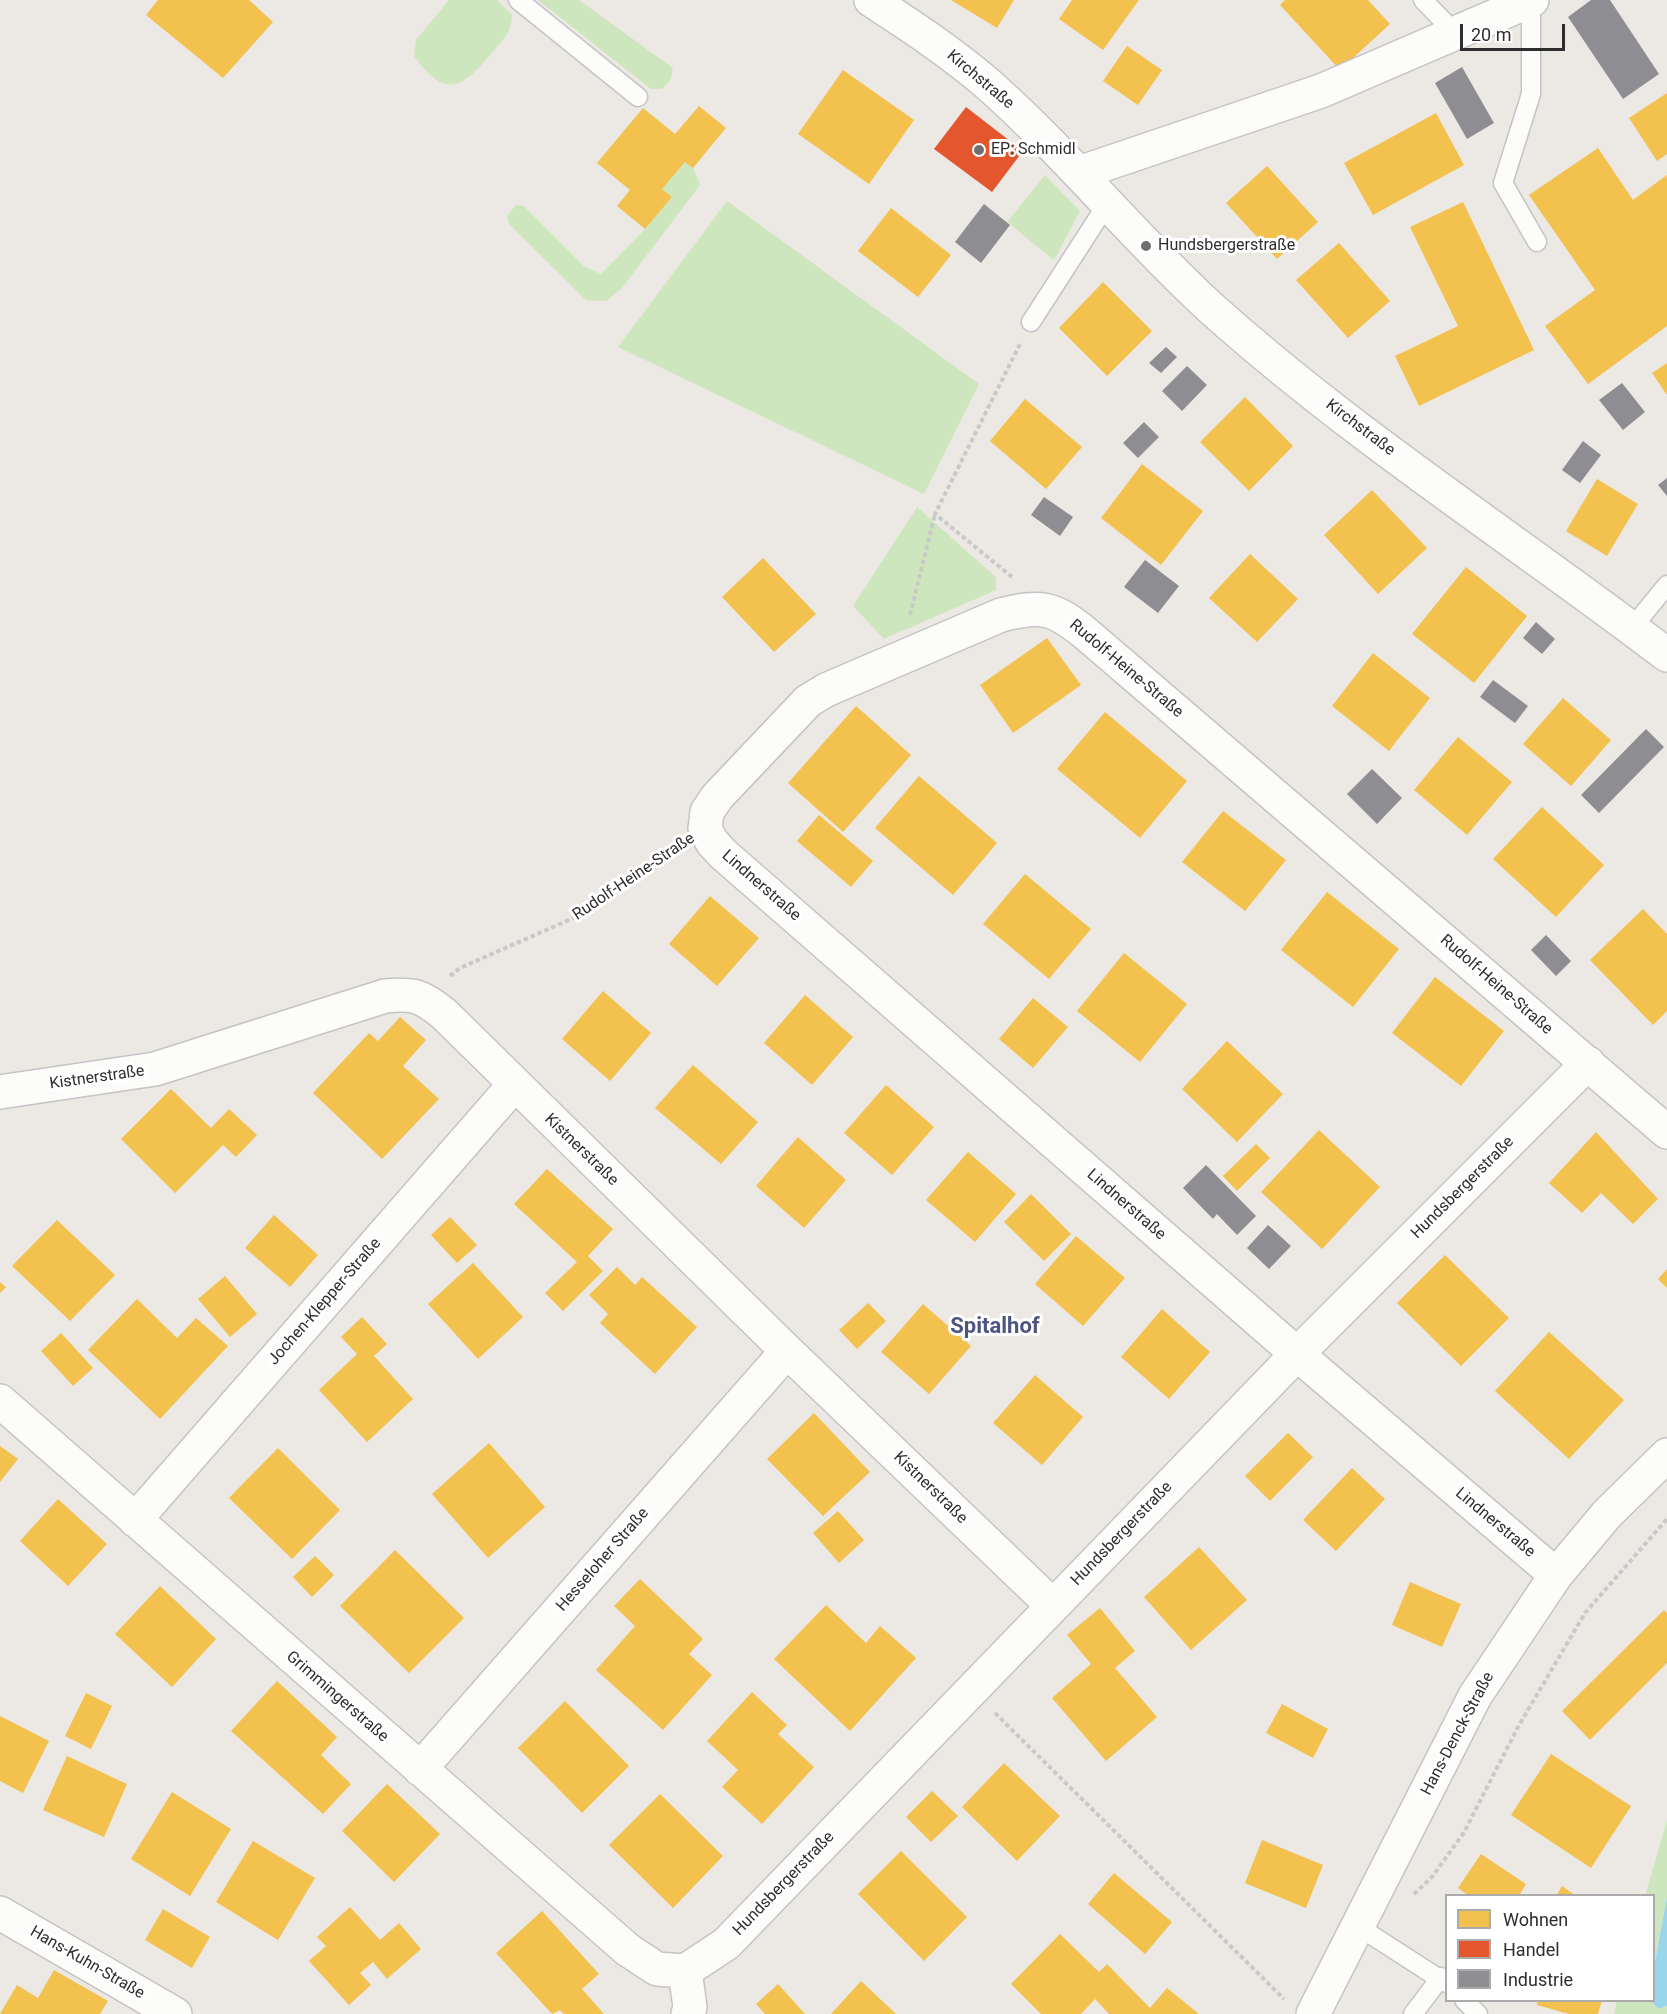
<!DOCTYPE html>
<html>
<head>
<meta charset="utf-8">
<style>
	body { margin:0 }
	#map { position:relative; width:1667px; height:2014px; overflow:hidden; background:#ece8e4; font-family:Roboto,sans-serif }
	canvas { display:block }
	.legend { position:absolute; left:1445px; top:1894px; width:210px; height:108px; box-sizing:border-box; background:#fff; border:2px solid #ababab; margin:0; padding:8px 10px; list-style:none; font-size:18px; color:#2e2e2e }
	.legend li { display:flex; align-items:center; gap:12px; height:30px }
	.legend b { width:30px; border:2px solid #ababab }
	.scale { position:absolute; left:1460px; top:24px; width:105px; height:27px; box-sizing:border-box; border:3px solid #2e2e2e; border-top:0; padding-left:8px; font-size:18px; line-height:21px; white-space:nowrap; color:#2e2e2e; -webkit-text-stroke:4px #fff; paint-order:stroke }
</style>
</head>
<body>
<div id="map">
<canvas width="1667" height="2014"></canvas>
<ul class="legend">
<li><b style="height:16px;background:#f2c14e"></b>Wohnen</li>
<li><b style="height:16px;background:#e4572e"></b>Handel</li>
<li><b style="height:16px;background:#8d8d92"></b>Industrie</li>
</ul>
<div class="scale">20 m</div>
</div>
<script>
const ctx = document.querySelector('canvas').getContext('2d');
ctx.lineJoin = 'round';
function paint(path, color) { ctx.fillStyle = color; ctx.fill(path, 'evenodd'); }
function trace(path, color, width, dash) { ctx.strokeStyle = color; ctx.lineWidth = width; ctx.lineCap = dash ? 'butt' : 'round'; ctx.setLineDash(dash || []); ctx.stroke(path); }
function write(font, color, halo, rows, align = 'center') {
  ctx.font = font + ' Roboto,sans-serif'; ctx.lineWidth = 6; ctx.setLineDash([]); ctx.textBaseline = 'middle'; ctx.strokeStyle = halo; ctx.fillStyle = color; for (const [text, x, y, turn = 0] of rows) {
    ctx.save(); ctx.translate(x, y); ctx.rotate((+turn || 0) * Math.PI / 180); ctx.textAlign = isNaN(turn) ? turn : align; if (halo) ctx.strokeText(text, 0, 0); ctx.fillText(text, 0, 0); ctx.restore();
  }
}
paint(new Path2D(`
	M 449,0 L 497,0 L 512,15 C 512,33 501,42 490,55 C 460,91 444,97 414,56 L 416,40 Z
	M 538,0 L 579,0 L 673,68 L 671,79 L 662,89 L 651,89 Z
	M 685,162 L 693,168 L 700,185 L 622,288 L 606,301 L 586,300 L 509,224 L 507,216 L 516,205 L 524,206 L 584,266 L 601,274 L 645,229 L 672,197 L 662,189 Z
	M 1045,175 L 1080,211 L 1054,260 L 1007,222 Z
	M 727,201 L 979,384 L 924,494 L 618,347 Z
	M 917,507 L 996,577 L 996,590 L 884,639 L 853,606 Z
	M 1667,1820 L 1667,1897 L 1654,1967 L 1654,1896 L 1645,1896 Z
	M 1617,2001 L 1651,2001 L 1659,2009 L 1667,2006 L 1667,2014 L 1614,2014 Z`), '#cee6be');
paint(new Path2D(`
	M 1667,1897 L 1667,2006 L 1659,2009 L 1651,2001 L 1654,2000 L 1654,1967 Z`), '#99d6ec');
paint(new Path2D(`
	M 158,0 L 249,0 L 273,22 L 223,78 L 146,15 Z
	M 951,0 L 1014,0 L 997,28 Z
	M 1072,0 L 1139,0 L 1103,50 L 1059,19 Z
	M 1285,0 L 1368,0 L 1390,24 L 1340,70 L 1280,5 Z
	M 1127,46 L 1162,70 L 1138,105 L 1103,81 Z
	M 843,70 L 914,120 L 869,184 L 798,134 Z
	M 1667,93 L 1667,154 L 1657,161 L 1629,118 Z
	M 699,106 L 726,128 L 693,168 L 685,162 L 662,189 L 672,197 L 645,229 L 617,206 L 630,190 L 597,163 L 643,108 L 675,134 Z
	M 1436,113 L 1464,165 L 1373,215 L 1344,163 Z
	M 1598,148 L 1633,200 L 1667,175 L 1667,326 L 1588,384 L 1545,326 L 1595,290 L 1529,195 Z
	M 1267,166 L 1318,222 L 1277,259 L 1226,203 Z
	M 1463,202 L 1534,350 L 1419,406 L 1395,356 L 1458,326 L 1410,227 Z
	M 891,208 L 951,255 L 918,297 L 858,251 Z
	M 1339,243 L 1390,301 L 1348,338 L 1296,280 Z
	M 1103,282 L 1152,331 L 1107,376 L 1059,328 Z
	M 1667,363 L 1667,395 L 1652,373 Z
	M 1245,397 L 1293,446 L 1249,491 L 1200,442 Z
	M 1025,399 L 1082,447 L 1046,489 L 990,441 Z
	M 1142,464 L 1203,511 L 1161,565 L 1101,518 Z
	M 1597,479 L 1638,504 L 1607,556 L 1566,531 Z
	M 1372,490 L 1427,548 L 1378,594 L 1324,535 Z
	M 1250,554 L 1298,599 L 1257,642 L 1209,598 Z
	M 763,558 L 816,614 L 774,652 L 722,597 Z
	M 1466,567 L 1527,616 L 1474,683 L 1412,634 Z
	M 1047,638 L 1081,685 L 1013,733 L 980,685 Z
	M 1373,653 L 1430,698 L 1389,751 L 1332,706 Z
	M 1563,698 L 1611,740 L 1571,786 L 1523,744 Z
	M 856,706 L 911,755 L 843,832 L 788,783 Z
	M 1105,712 L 1187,781 L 1140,838 L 1057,769 Z
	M 1458,737 L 1512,782 L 1467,835 L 1414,790 Z
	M 919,776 L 997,843 L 953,895 L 875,828 Z
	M 1542,807 L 1604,865 L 1556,917 L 1493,859 Z
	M 1223,811 L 1286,860 L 1245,911 L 1182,862 Z
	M 819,815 L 873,861 L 851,887 L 797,841 Z
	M 1025,874 L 1091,929 L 1049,979 L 983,924 Z
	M 1327,892 L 1399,949 L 1353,1007 L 1281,950 Z
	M 710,896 L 759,938 L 717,986 L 669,944 Z
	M 1643,909 L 1667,934 L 1667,1011 L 1653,1025 L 1590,960 Z
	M 1124,953 L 1187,1004 L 1140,1062 L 1077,1011 Z
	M 1435,977 L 1504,1031 L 1461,1086 L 1392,1033 Z
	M 603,991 L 651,1033 L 610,1081 L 562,1039 Z
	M 805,995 L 853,1037 L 812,1085 L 764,1043 Z
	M 1033,998 L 1068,1027 L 1033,1068 L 999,1039 Z
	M 400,1017 L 426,1040 L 403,1066 L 439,1099 L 382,1159 L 313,1093 L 369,1033 L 378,1041 Z
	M 1227,1041 L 1283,1094 L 1237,1142 L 1182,1089 Z
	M 693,1065 L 758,1122 L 721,1164 L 655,1108 Z
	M 886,1085 L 934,1127 L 892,1175 L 844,1133 Z
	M 171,1089 L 211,1128 L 229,1109 L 257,1135 L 236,1157 L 223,1145 L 175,1193 L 121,1139 Z
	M 1319,1130 L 1380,1187 L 1322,1249 L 1261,1192 Z
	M 1596,1132 L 1658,1199 L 1633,1224 L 1601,1193 L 1582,1213 L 1549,1183 Z
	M 798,1137 L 846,1180 L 804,1228 L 756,1186 Z
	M 1256,1144 L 1270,1158 L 1237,1191 L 1223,1176 Z
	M 968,1152 L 1016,1194 L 975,1242 L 926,1200 Z
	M 547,1169 L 613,1229 L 588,1256 L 603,1271 L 563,1311 L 545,1293 L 577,1262 L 514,1204 Z
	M 1031,1194 L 1071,1234 L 1044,1261 L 1004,1222 Z
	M 274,1215 L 318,1255 L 290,1287 L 245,1248 Z
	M 450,1217 L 477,1245 L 457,1263 L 431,1235 Z
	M 57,1220 L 115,1275 L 70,1321 L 12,1266 Z
	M 1076,1236 L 1125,1278 L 1083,1326 L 1035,1284 Z
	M 1445,1255 L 1509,1318 L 1461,1366 L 1397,1303 Z
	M 473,1263 L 523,1317 L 478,1359 L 428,1304 Z
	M 617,1267 L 635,1285 L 642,1277 L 697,1327 L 655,1374 L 600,1323 L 608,1314 L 589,1295 Z
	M 1667,1269 L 1667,1288 L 1658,1279 Z
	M 225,1276 L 257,1314 L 230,1337 L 198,1299 Z
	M 0,1282 L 6,1287 L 0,1293 Z
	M 137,1299 L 177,1338 L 196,1318 L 228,1346 L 160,1419 L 88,1350 Z
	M 868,1303 L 886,1321 L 857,1349 L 839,1330 Z
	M 923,1304 L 971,1346 L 929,1394 L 881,1352 Z
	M 1162,1309 L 1210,1352 L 1169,1399 L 1121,1357 Z
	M 362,1317 L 387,1344 L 374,1356 L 413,1399 L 367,1442 L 319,1390 L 357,1354 L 341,1337 Z
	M 1549,1332 L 1624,1400 L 1569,1459 L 1495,1391 Z
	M 61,1333 L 93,1368 L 73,1386 L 41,1351 Z
	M 1035,1375 L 1083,1417 L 1042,1465 L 993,1423 Z
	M 814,1413 L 870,1472 L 823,1516 L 767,1459 Z
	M 1288,1433 L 1313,1457 L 1270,1501 L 1245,1476 Z
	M 489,1443 L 545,1507 L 488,1558 L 432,1494 Z
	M 0,1446 L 18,1459 L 0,1482 Z
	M 278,1448 L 340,1510 L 292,1559 L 229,1498 Z
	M 1352,1468 L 1385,1499 L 1336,1551 L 1303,1520 Z
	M 58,1499 L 107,1544 L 68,1586 L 20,1541 Z
	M 838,1511 L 864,1540 L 839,1563 L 813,1533 Z
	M 1199,1547 L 1247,1600 L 1191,1650 L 1144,1597 Z
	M 395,1550 L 464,1618 L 409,1673 L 340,1606 Z
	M 315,1556 L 334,1575 L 312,1597 L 293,1577 Z
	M 640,1579 L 703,1639 L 689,1654 L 712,1675 L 663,1730 L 596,1670 L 635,1626 L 614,1606 Z
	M 1410,1582 L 1461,1604 L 1442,1647 L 1392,1625 Z
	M 160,1586 L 216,1639 L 172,1687 L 115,1634 Z
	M 826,1605 L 866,1643 L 880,1626 L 916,1658 L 850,1731 L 774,1659 Z
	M 1100,1608 L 1135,1651 L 1115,1668 L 1157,1717 L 1106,1761 L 1052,1698 L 1091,1664 L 1067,1635 Z
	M 1664,1610 L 1667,1613 L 1667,1663 L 1590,1740 L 1562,1711 Z
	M 277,1681 L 337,1737 L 321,1755 L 351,1784 L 323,1814 L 231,1731 Z
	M 752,1692 L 787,1725 L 778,1734 L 814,1767 L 762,1824 L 722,1787 L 738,1770 L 707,1741 Z
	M 86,1693 L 112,1706 L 91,1749 L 65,1736 Z
	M 565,1701 L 629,1766 L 582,1813 L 518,1748 Z
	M 1282,1704 L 1328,1729 L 1313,1758 L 1266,1733 Z
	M 0,1716 L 49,1741 L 23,1793 L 0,1781 Z
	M 1551,1754 L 1631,1806 L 1591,1868 L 1511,1815 Z
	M 67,1756 L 127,1784 L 104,1837 L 43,1810 Z
	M 1004,1763 L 1060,1816 L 1017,1861 L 962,1807 Z
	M 387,1784 L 440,1834 L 394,1882 L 342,1831 Z
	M 932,1791 L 958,1816 L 931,1842 L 906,1817 Z
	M 172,1792 L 231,1829 L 190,1896 L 131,1859 Z
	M 660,1794 L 723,1856 L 673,1908 L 609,1845 Z
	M 1262,1840 L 1323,1865 L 1306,1908 L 1245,1883 Z
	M 253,1841 L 315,1878 L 278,1940 L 216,1902 Z
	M 901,1851 L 967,1917 L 924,1961 L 858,1894 Z
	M 1481,1854 L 1526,1884 L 1519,1896 L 1469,1896 L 1458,1888 Z
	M 1114,1873 L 1172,1922 L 1145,1954 L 1088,1904 Z
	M 1562,1886 L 1576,1896 L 1556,1896 Z
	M 350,1907 L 380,1940 L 399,1923 L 421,1949 L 387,1979 L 373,1962 L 360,1973 L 371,1985 L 349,2005 L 309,1961 L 326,1946 L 317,1937 Z
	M 163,1909 L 210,1937 L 192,1968 L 145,1940 Z
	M 542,1911 L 599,1974 L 582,1989 L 604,2014 L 564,2014 L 560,2010 L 552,2014 L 496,1953 Z
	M 1060,1934 L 1099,1972 L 1107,1964 L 1150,2008 L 1167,1988 L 1199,2014 L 1109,2014 L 1095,1999 L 1081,2014 L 1041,2014 L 1011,1984 Z
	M 54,1970 L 108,2001 L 100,2014 L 0,2014 L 17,1985 L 38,1998 Z
	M 861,1981 L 896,2014 L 831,2014 Z
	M 778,1984 L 805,2014 L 765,2014 L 756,2004 Z
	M 1538,2000 L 1602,2000 L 1598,2014 L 1569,2014 L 1537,2005 Z`), '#f2c14e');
paint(new Path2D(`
	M 966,107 L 1023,151 L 992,192 L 934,149 Z`), '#e4572e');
paint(new Path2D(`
	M 1591,0 L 1610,0 L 1659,74 L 1623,99 L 1568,17 Z
	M 1462,67 L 1494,123 L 1467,139 L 1435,83 Z
	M 984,204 L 1010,225 L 981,263 L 955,242 Z
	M 1166,347 L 1177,357 L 1161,373 L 1149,363 Z
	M 1187,366 L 1207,385 L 1182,411 L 1162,391 Z
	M 1622,383 L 1645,412 L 1623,430 L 1599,400 Z
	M 1144,422 L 1159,437 L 1138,458 L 1123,443 Z
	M 1583,441 L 1601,455 L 1580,483 L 1562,470 Z
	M 1667,478 L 1667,496 L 1658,485 Z
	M 1044,497 L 1073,517 L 1060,536 L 1031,515 Z
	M 1145,560 L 1179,586 L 1158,613 L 1124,587 Z
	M 1536,622 L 1555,639 L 1542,654 L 1523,638 Z
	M 1493,680 L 1528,706 L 1515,723 L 1480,697 Z
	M 1646,729 L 1664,747 L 1599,813 L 1581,795 Z
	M 1372,769 L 1402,798 L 1377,824 L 1347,794 Z
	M 1546,935 L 1571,961 L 1556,976 L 1531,950 Z
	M 1206,1165 L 1256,1216 L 1237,1235 L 1217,1214 L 1213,1219 L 1183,1188 Z
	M 1268,1225 L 1291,1246 L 1269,1269 L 1247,1248 Z`), '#8d8d92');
const service = new Path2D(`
	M 518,0 L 638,97
	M 1423,0 L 1455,33
	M 1531,1 L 1531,94 L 1503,183 L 1537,242
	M 1031,322 L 1107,204
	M 1632,628 L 1667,585
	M 1359,1927 L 1446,1983
	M 1464,2000 L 1478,2014
	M 1413,2014 L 1441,1977`);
const minor = new Path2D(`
	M 871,0 C 911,26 952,53 989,85 C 1068,155 1134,238 1212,309 C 1354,436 1516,540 1667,655
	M 1079,173 L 1321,91 L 1532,0
	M 0,1092 L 155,1069 L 385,996 C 414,993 422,996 444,1014 L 787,1351 L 1053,1606
	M 0,1401 L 628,1950 L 657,1969 L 685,1971
	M 135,1520 L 514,1085
	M 1556,1575 L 1297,1354 L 723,854 L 712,842 L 705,829 L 707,812 L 717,797 L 808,701 L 826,690 L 1001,615 C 1041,605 1053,607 1085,633 L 1667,1132
	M 420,1769 L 787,1351
	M 0,1913 L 175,2014
	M 685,1971 L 726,1944 L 1297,1354 L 1588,1063
	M 685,1971 L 690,2007 L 688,2014`);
const tertiary = new Path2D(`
	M 1313,2014 L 1475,1696 L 1556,1575 L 1607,1514 L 1667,1455`);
trace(service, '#c5c4c5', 21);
trace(minor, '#c5c4c5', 36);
trace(tertiary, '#c5c4c5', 36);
trace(new Path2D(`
	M 1012,577 L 935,514 L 1020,344
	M 910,615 L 935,514
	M 450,976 L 460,968 L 578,916 L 678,848
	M 995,1713 L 1284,1999
	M 1414,1894 L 1432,1877 L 1463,1834 L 1518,1727 L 1585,1613 L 1667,1519`), '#c9c9c8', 4, [4.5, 3]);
trace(service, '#fcfcfb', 18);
trace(minor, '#fcfcfb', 33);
trace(tertiary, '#fcfcfb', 33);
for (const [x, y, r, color] of [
	[979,150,6,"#706f6e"],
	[1146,246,6,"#706f6e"]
]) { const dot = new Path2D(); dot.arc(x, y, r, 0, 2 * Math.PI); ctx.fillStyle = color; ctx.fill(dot); trace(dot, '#fff', 2); }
write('16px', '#2e2e2e', '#fff', [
	["Kirchstraße",980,80,40],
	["Kirchstraße",1360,428,37],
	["Rudolf-Heine-Straße",1126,669,40],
	["Rudolf-Heine-Straße",634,877,-34],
	["Lindnerstraße",761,886,41],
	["Rudolf-Heine-Straße",1496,985,41],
	["Kistnerstraße",97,1078,-8],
	["Kistnerstraße",581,1150,44],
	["Hundsbergerstraße",1463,1188,-45],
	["Lindnerstraße",1126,1205,41],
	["Jochen-Klepper-Straße",325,1302,-49],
	["Kistnerstraße",930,1488,44],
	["Lindnerstraße",1495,1523,40],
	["Hundsbergerstraße",1122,1534,-46],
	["Hesseloher Straße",603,1560,-49],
	["Grimmingerstraße",337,1697,41],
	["Hans-Denck-Straße",1458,1734,-62],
	["Hundsbergerstraße",784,1884,-46],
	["Hans-Kuhn-Straße",87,1963,30]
]);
write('16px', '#2e2e2e', '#fff', [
	["EP: Schmidl",991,150],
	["Hundsbergerstraße",1158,246]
], 'left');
write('bold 22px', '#4d5680', '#fff', [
	["Spitalhof",995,1327]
]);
</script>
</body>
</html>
